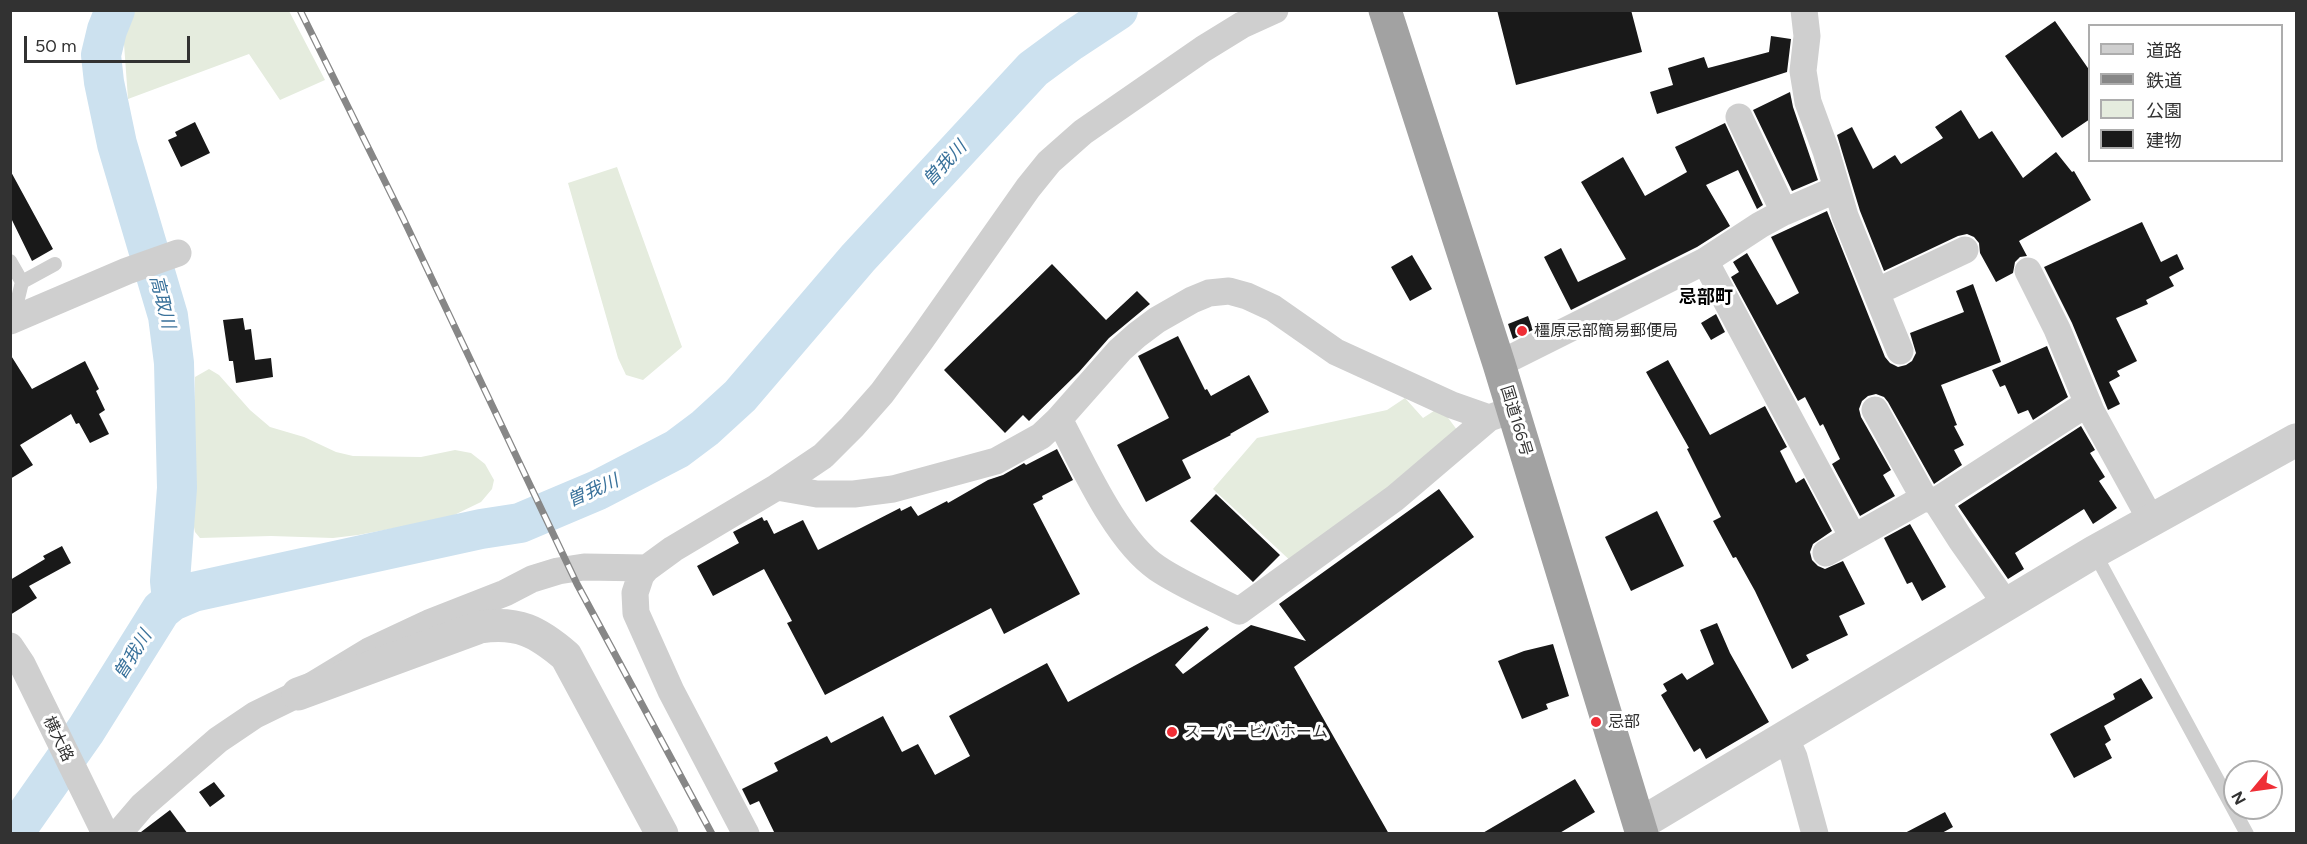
<!DOCTYPE html>
<html>
<head>
<meta charset="utf-8">
<style>
	body { margin:0 }
	#map { position:relative; width:2307px; height:844px; overflow:hidden; background:#fff; font-family:Figtree,"Noto Sans JP",sans-serif }
	canvas { display:block }
	.frame { position:absolute; inset:0; border:12px solid #323232; pointer-events:none }
	.legend { position:absolute; left:2088px; top:24px; width:195px; height:138px; box-sizing:border-box; background:#fff; border:2px solid #adadad; margin:0; padding:8px 10px; list-style:none; font-size:18px; color:#323232 }
	.legend li { display:flex; align-items:center; gap:12px; height:30px }
	.legend b { width:30px; border:2px solid #adadad }
	.north { position:absolute; left:2223px; top:760px; width:60px; height:60px; box-sizing:border-box; background:#fff; border:2px solid #adadad; border-radius:50%; rotate:241deg; font-size:16px; font-weight:700; line-height:24px; text-align:center; color:#323232 }
	.north::after { content:''; display:block; margin:auto; width:21px; height:27px; background:#ef2e36; clip-path:polygon(50% 0,100% 100%,50% 72%,0 100%) }
	.scale { position:absolute; left:24px; top:36px; width:166px; height:27px; box-sizing:border-box; border:3px solid #323232; border-top:0; padding-left:8px; font-size:18px; line-height:21px; white-space:nowrap; color:#323232; -webkit-text-stroke:4px #fff; paint-order:stroke }
</style>
</head>
<body>
<div id="map">
<canvas width="2307" height="844"></canvas>
<div class="frame"></div>
<ul class="legend">
<li><b style="height:8px;background:#cfcfcf"></b>道路</li>
<li><b style="height:8px;background:#878787"></b>鉄道</li>
<li><b style="height:16px;background:#e5ecde"></b>公園</li>
<li><b style="height:16px;background:#191919"></b>建物</li>
</ul>
<div class="north">N</div>
<div class="scale">50 m</div>
</div>
<script>
const ctx = document.querySelector('canvas').getContext('2d');
ctx.lineJoin = 'round';
function paint(path, color) { ctx.fillStyle = color; ctx.fill(path, 'evenodd'); }
function trace(path, color, width, dash) { ctx.strokeStyle = color; ctx.lineWidth = width; ctx.lineCap = dash ? 'butt' : 'round'; ctx.setLineDash(dash || []); ctx.stroke(path); }
function write(font, color, halo, rows, align = 'center') {
  ctx.font = font + ' Figtree,"Noto Sans JP",sans-serif'; ctx.lineWidth = 6; ctx.setLineDash([]); ctx.textBaseline = 'middle'; ctx.strokeStyle = halo; ctx.fillStyle = color; for (const [text, x, y, turn = 0] of rows) {
    ctx.save(); ctx.translate(x, y); ctx.rotate((+turn || 0) * Math.PI / 180); ctx.textAlign = isNaN(turn) ? turn : align; if (halo) ctx.strokeText(text, 0, 0); ctx.fillText(text, 0, 0); ctx.restore();
  }
}
paint(new Path2D(`
	M 134,11 L 289,11 L 325,80 L 280,100 L 249,54 L 128,99 L 123,30 Z
	M 617,167 L 682,347 L 643,380 L 626,375 L 618,358 L 568,183 Z
	M 209,369 L 219,375 L 250,410 L 270,427 L 304,437 L 336,452 L 353,456 L 421,457 L 455,450 L 471,453 L 485,464 L 494,480 L 492,489 L 481,502 L 448,518 L 358,535 L 333,538 L 271,536 L 200,538 L 195,532 L 193,522 L 195,377 Z
	M 1405,398 L 1423,418 L 1440,407 L 1469,446 L 1308,577 L 1213,489 L 1257,438 L 1387,410 Z`), '#e5ecde');
trace(new Path2D(`
	M 115,10 L 107,30 L 101,55 L 104,82 L 117,144 L 168,316 L 174,363 L 177,488 L 170,581 L 172,601
	M 13,834 L 86,730 L 161,610 L 172,601 L 193,592 L 481,529 L 520,523 L 598,490 L 677,449 L 705,428 L 740,396 L 858,258 L 1033,69 L 1071,41 L 1118,10`), '#cce1ef', 40);
paint(new Path2D(`
	M 1497,10 L 1631,10 L 1642,52 L 1516,85 Z
	M 2055,21 L 2090,71 L 2090,119 L 2062,138 L 2005,56 Z
	M 1771,36 L 1791,39 L 1787,72 L 1657,114 L 1650,92 L 1673,85 L 1668,68 L 1704,57 L 1708,68 L 1712,67 L 1769,52 Z
	M 1790,92 L 1793,107 L 1818,180 L 1792,191 L 1753,110 Z
	M 1961,110 L 1979,139 L 1992,131 L 2023,178 L 2056,152 L 2072,172 L 2074,171 L 2091,200 L 2019,241 L 2027,256 L 2020,257 L 2015,262 L 2013,273 L 1996,282 L 1980,253 L 1979,243 L 1974,237 L 1967,234 L 1958,236 L 1884,271 L 1860,211 L 1837,135 L 1852,127 L 1873,169 L 1895,155 L 1901,164 L 1943,138 L 1935,127 Z
	M 195,122 L 210,153 L 181,167 L 168,140 L 177,136 L 175,132 Z
	M 1725,123 L 1763,205 L 1757,209 L 1738,170 L 1706,185 L 1730,226 L 1697,247 L 1571,310 L 1544,257 L 1561,248 L 1578,282 L 1626,259 L 1581,182 L 1623,157 L 1645,196 L 1687,172 L 1675,147 Z
	M 10,170 L 53,249 L 32,261 L 10,216 Z
	M 1827,211 L 1885,357 L 1890,363 L 1898,367 L 1906,365 L 1912,361 L 1916,353 L 1910,333 L 1964,312 L 1956,291 L 1973,284 L 2001,362 L 1941,385 L 1957,425 L 1954,426 L 1964,445 L 1954,450 L 1962,465 L 1934,484 L 1888,402 L 1884,397 L 1876,394 L 1868,396 L 1862,401 L 1859,409 L 1861,417 L 1891,470 L 1883,475 L 1895,496 L 1860,516 L 1832,464 L 1840,459 L 1823,424 L 1820,426 L 1805,397 L 1798,401 L 1731,277 L 1739,272 L 1733,262 L 1747,253 L 1777,305 L 1799,293 L 1771,237 Z
	M 2142,222 L 2161,262 L 2177,254 L 2184,269 L 2169,277 L 2174,286 L 2146,300 L 2148,304 L 2116,318 L 2137,361 L 2117,371 L 2120,376 L 2109,382 L 2120,404 L 2108,410 L 2072,323 L 2044,267 Z
	M 1412,255 L 1432,289 L 1410,301 L 1391,267 Z
	M 1052,264 L 1106,320 L 1137,291 L 1150,304 L 1109,338 L 1079,372 L 1029,421 L 1023,415 L 1005,433 L 944,370 Z
	M 1716,314 L 1725,332 L 1711,340 L 1701,323 Z
	M 1528,316 L 1533,330 L 1513,339 L 1508,324 Z
	M 243,318 L 245,330 L 251,329 L 255,360 L 271,358 L 273,377 L 236,383 L 233,361 L 229,361 L 223,320 Z
	M 1178,336 L 1205,390 L 1207,389 L 1211,396 L 1249,375 L 1269,412 L 1230,434 L 1231,435 L 1182,460 L 1191,478 L 1146,502 L 1117,445 L 1169,418 L 1138,356 Z
	M 2047,346 L 2068,397 L 2033,420 L 2028,410 L 2018,414 L 2005,385 L 2000,387 L 1992,370 Z
	M 10,354 L 32,389 L 85,361 L 99,389 L 96,391 L 105,410 L 99,414 L 109,434 L 90,443 L 79,423 L 76,424 L 71,414 L 20,445 L 33,465 L 10,479 Z
	M 1668,360 L 1710,435 L 1765,406 L 1787,447 L 1780,451 L 1796,483 L 1804,478 L 1832,531 L 1813,544 L 1810,552 L 1812,560 L 1818,566 L 1825,569 L 1843,561 L 1865,604 L 1839,616 L 1848,635 L 1806,655 L 1809,660 L 1792,669 L 1755,591 L 1736,557 L 1733,558 L 1713,521 L 1721,517 L 1687,449 L 1689,448 L 1646,372 Z
	M 2081,426 L 2095,450 L 2090,453 L 2105,477 L 2099,481 L 2117,508 L 2093,524 L 2084,509 L 2015,553 L 2024,569 L 2008,579 L 1958,506 Z
	M 1057,449 L 1073,480 L 1042,496 L 1043,499 L 1033,504 L 1080,594 L 1004,634 L 991,608 L 825,695 L 787,623 L 792,621 L 764,569 L 713,596 L 697,566 L 739,543 L 733,532 L 762,517 L 764,521 L 767,520 L 774,534 L 803,520 L 818,550 L 900,508 L 901,511 L 911,506 L 918,516 L 947,501 L 948,503 L 988,480 L 1003,475 L 1024,463 L 1026,465 Z
	M 1439,489 L 1474,537 L 1294,667 L 1389,834 L 775,834 L 759,801 L 750,805 L 742,789 L 778,771 L 774,763 L 827,736 L 831,743 L 883,716 L 902,752 L 918,744 L 935,775 L 970,756 L 949,716 L 1047,663 L 1068,702 L 1207,626 L 1209,629 L 1175,665 L 1183,674 L 1251,625 L 1306,641 L 1279,604 Z
	M 1216,494 L 1280,555 L 1253,582 L 1190,521 Z
	M 1657,511 L 1684,566 L 1631,591 L 1605,537 Z
	M 1910,524 L 1946,587 L 1922,601 L 1912,582 L 1907,584 L 1884,538 Z
	M 62,546 L 71,563 L 29,586 L 37,598 L 10,615 L 10,580 L 45,559 L 43,556 Z
	M 1717,623 L 1730,653 L 1769,722 L 1706,759 L 1700,748 L 1694,752 L 1661,695 L 1667,691 L 1663,684 L 1682,673 L 1687,680 L 1714,664 L 1700,630 Z
	M 1553,644 L 1569,696 L 1546,704 L 1548,709 L 1522,719 L 1498,661 L 1524,651 Z
	M 2141,678 L 2153,698 L 2104,726 L 2111,740 L 2105,744 L 2112,758 L 2074,778 L 2050,734 L 2115,699 L 2113,694 Z
	M 1575,779 L 1595,812 L 1558,834 L 1481,834 Z
	M 214,782 L 225,796 L 210,807 L 199,792 Z
	M 170,810 L 188,834 L 139,834 L 141,832 Z
	M 1945,812 L 1953,827 L 1940,834 L 1903,834 Z`), '#191919');
trace(new Path2D(`
	M 10,261 L 22,282 L 13,319
	M 22,282 L 55,264
	M 2094,552 L 2247,834`), '#cfcfcf', 14);
trace(new Path2D(`
	M 1804,10 L 1807,36 L 1803,71 L 1808,102 L 1826,151 L 1845,216 L 1900,351
	M 1739,117 L 1784,212
	M 1705,261 L 1853,537
	M 2028,271 L 2057,329 L 2091,411 L 2151,520
	M 1876,292 L 1965,250
	M 10,321 L 127,271 L 178,253
	M 1499,364 L 1705,261 L 1760,225 L 1784,212 L 1837,189
	M 1875,410 L 1924,498
	M 1059,419 C 1083,464 1116,540 1157,568 C 1182,585 1212,597 1239,611 L 1395,498 L 1489,418
	M 777,487 L 817,494 L 854,494 L 893,489 L 996,461 L 1041,436 L 1059,419 L 1120,350 L 1137,335 L 1157,320 L 1192,300 L 1209,293 L 1229,291 L 1247,296 L 1273,308 L 1336,352 L 1452,405 L 1489,418 L 1512,410
	M 1936,501 L 2088,403
	M 1826,553 L 1924,498 L 1936,501 L 1961,540 L 2006,604
	M 10,646 L 22,664 L 102,827 L 103,834
	M 1785,737 L 1794,757 L 1815,834
	M 118,834 L 142,806 L 218,740 L 255,715 L 298,694 L 369,651 L 431,622 L 505,593 L 532,579 L 558,571 L 584,567 L 647,568
	M 746,834 L 671,691 L 636,613 L 635,593 L 641,575 L 647,568 L 673,549 L 777,487 L 823,456 L 852,427 L 882,393 L 921,340 L 1028,188 L 1049,162 L 1083,132 L 1203,49 L 1242,25 L 1275,10`), '#cfcfcf', 27);
trace(new Path2D(`
	M 298,694 L 480,627 C 518,621 538,632 566,656 L 662,834
	M 1640,824 L 2094,552 L 2296,440`), '#cfcfcf', 33);
trace(new Path2D(`
	M 1385,10 L 1499,364 L 1642,834`), '#a2a2a2', 33);
const rail = new Path2D(`
	M 300,10 L 403,218 L 577,584 L 712,834`);
trace(rail, '#878787', 7);
trace(rail, '#fff', 4.5, [14]);
for (const [x, y, r, color] of [
	[1522,331,6,"#ef2e36"],
	[1596,722,6,"#ef2e36"],
	[1172,732,6,"#ef2e36"]
]) { const dot = new Path2D(); dot.arc(x, y, r, 0, 2 * Math.PI); ctx.fillStyle = color; ctx.fill(dot); trace(dot, '#fff', 2); }
write('16px', '#323232', '#fff', [
	["橿原忌部簡易郵便局",1534,331],
	["忌部",1608,722],
	["スーパービバホーム",1184,732]
], 'left');
write('16px', '#323232', '#fff', [
	["国道166号",1516,421,73],
	["横大路",58,739,64]
]);
write('italic 18px', '#3a729b', '#fff', [
	["曽我川",945,164,-47],
	["高取川",162,302,76],
	["曽我川",593,491,-24],
	["曽我川",133,655,-58]
]);
write('bold 18px', '#000', '#fff', [
	["忌部町",1706,298]
]);
</script>
</body>
</html>
